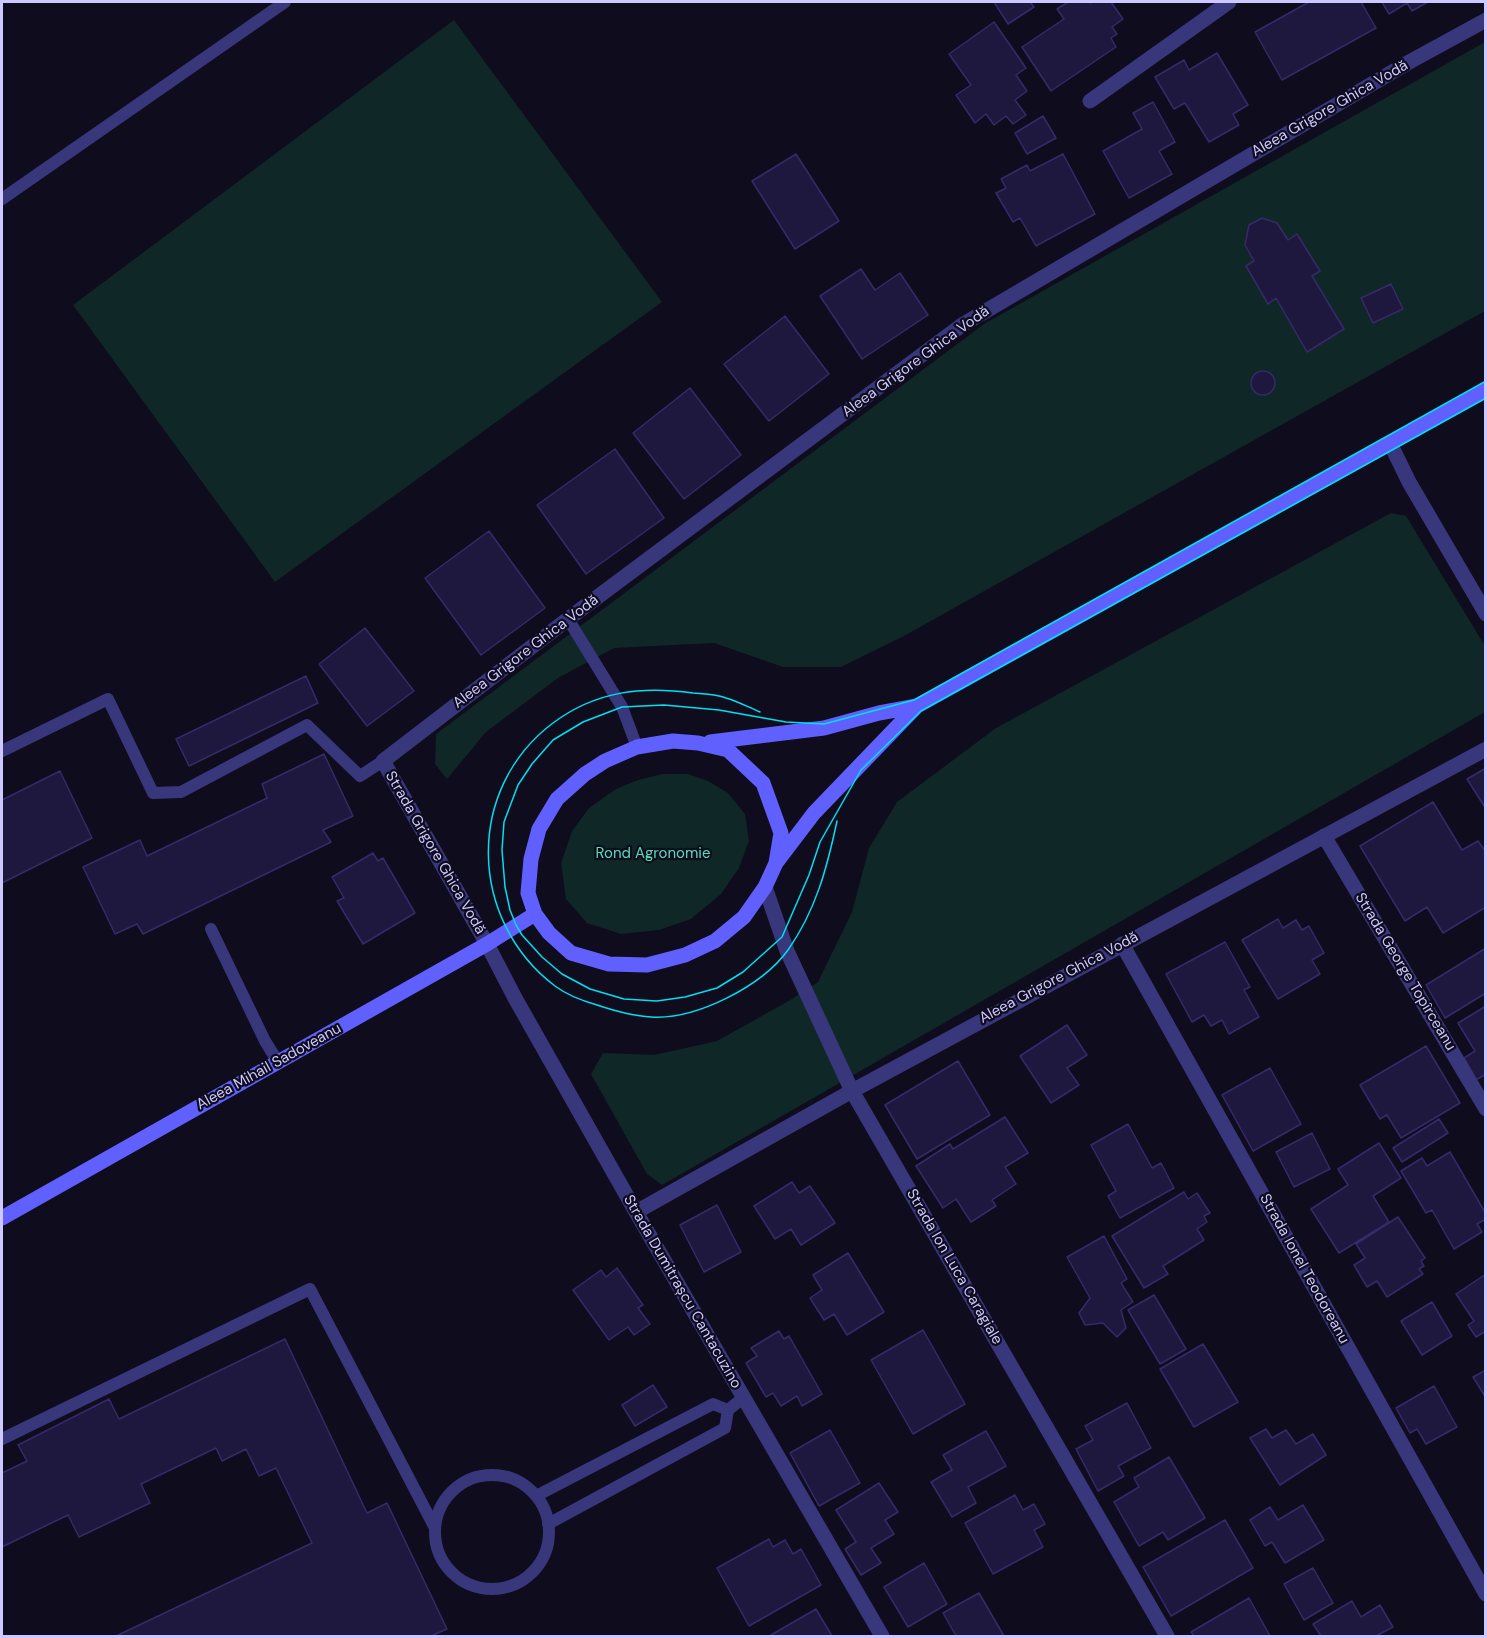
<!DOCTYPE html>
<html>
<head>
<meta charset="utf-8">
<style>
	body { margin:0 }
	#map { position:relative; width:1487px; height:1638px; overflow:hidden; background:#0e0c1d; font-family:"DM Sans",sans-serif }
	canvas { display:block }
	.frame { position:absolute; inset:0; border:3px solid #cdc8ff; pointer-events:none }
</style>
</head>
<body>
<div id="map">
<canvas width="1487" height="1638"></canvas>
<div class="frame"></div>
</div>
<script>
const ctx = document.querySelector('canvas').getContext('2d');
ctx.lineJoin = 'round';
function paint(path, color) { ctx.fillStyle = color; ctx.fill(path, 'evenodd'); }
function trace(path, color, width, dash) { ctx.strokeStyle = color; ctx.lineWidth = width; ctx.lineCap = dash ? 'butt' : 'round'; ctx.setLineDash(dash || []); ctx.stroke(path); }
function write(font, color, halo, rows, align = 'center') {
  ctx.font = font + ' "DM Sans",sans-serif'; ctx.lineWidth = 4.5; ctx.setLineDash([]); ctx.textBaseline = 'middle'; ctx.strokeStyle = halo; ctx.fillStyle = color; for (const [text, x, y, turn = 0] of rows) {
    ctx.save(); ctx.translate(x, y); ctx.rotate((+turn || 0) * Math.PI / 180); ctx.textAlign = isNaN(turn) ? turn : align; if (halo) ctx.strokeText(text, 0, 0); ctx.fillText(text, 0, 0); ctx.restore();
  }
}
paint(new Path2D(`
	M 454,20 L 662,302 L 275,582 L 73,305 Z
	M 1485,42 L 1485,311 L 904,636 L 841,667 L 783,667 L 714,643 L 614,648 L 558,678 L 486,732 L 447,779 L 435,764 L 436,734 L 984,324 Z
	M 1391,513 L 1406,516 L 1485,646 L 1485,712 L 662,1185 L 647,1174 L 591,1074 L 603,1053 L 654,1055 L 717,1041 L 792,999 L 818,982 L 852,912 L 869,848 L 897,802 L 996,728 Z
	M 663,774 L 688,774 L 708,781 L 728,793 L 745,814 L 749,841 L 739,868 L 721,894 L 691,919 L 659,930 L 621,934 L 587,923 L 566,899 L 561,863 L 572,831 L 589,808 L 616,789 L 638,780 Z`), '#0f2726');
const building = new Path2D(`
	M 994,2 L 1030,2 L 1034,7 L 1008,24 Z
	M 1068,2 L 1089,2 L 1090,3 L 1093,2 L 1111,2 L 1123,19 L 1112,27 L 1117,34 L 1111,38 L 1116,47 L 1051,91 L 1022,47 L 1064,19 L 1057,9 Z
	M 1309,2 L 1361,2 L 1376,28 L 1282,80 L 1255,32 Z
	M 1382,2 L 1428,2 L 1412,11 L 1407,3 L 1389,14 Z
	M 994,22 L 1026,68 L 1016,75 L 1027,91 L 1015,100 L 1026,115 L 1013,124 L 1006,116 L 994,125 L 986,114 L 975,123 L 956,95 L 971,85 L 949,54 Z
	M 1217,53 L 1248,105 L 1233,114 L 1239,125 L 1209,142 L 1185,103 L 1174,109 L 1155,77 L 1184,60 L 1189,70 Z
	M 1153,102 L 1175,142 L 1159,151 L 1172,174 L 1129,198 L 1103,151 L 1142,129 L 1133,113 Z
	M 1043,116 L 1056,138 L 1027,154 L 1015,133 Z
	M 796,154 L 839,221 L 795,249 L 752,181 Z
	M 1063,154 L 1095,214 L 1036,246 L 1020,218 L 1013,222 L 996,193 L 1006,188 L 1001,179 L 1027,165 L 1030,171 Z
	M 1262,218 L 1277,223 L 1288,240 L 1297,234 L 1320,271 L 1312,276 L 1344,329 L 1307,352 L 1276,298 L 1268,304 L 1246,266 L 1254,261 L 1245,245 L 1249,225 Z
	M 861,269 L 875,290 L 900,273 L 928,315 L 862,359 L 820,296 Z
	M 1391,284 L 1403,309 L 1373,323 L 1361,298 Z
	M 785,316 L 829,374 L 769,421 L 724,364 Z
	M1251 383a12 12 0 1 1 24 0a12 12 0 1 1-24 0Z
	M 690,388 L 741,455 L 684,499 L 633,433 Z
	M 615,449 L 664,518 L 586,574 L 537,505 Z
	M 489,531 L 545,608 L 481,655 L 425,578 Z
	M 365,628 L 414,691 L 367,726 L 319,664 Z
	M 306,676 L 318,703 L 189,766 L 176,739 Z
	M 324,754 L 353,816 L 323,830 L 331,842 L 143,934 L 137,924 L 115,934 L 83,867 L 140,840 L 147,856 L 267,798 L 262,784 Z
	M 1486,768 L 1486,809 L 1467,779 Z
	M 60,771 L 92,838 L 2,883 L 2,800 Z
	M 1433,802 L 1462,850 L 1478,841 L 1486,852 L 1486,907 L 1443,933 L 1427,907 L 1405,921 L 1360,846 Z
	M 373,853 L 378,861 L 383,858 L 415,913 L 363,944 L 337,901 L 344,898 L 332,877 Z
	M 1278,919 L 1283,928 L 1296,920 L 1302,930 L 1309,926 L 1324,953 L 1312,960 L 1320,974 L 1278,999 L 1242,940 Z
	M 1225,942 L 1250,987 L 1244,990 L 1259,1017 L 1229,1034 L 1222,1020 L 1211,1026 L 1204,1015 L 1192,1022 L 1166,974 Z
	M 1486,948 L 1486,993 L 1445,1018 L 1426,985 Z
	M 1486,1006 L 1486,1074 L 1476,1080 L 1464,1058 L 1475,1051 L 1458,1023 Z
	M 1067,1025 L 1087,1055 L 1067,1068 L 1079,1085 L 1051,1103 L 1020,1056 Z
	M 1426,1046 L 1460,1103 L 1401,1138 L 1387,1115 L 1380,1119 L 1360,1085 Z
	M 958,1061 L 990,1115 L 917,1159 L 885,1105 Z
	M 1270,1068 L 1301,1124 L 1253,1151 L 1222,1095 Z
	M 1005,1117 L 1028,1153 L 1005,1167 L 1016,1184 L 992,1200 L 996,1206 L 971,1222 L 956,1199 L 943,1208 L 916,1166 L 950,1144 L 953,1149 Z
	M 1439,1119 L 1448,1133 L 1402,1162 L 1393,1148 Z
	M 1128,1124 L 1152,1168 L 1161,1163 L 1174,1188 L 1120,1218 L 1108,1196 L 1116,1191 L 1091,1145 Z
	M 1312,1133 L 1330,1169 L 1294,1187 L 1276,1152 Z
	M 1379,1143 L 1401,1178 L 1373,1196 L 1389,1222 L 1339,1253 L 1311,1209 L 1348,1185 L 1338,1169 Z
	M 1450,1152 L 1486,1214 L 1486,1219 L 1477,1224 L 1482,1232 L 1454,1249 L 1432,1210 L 1426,1213 L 1401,1171 L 1422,1158 L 1427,1166 Z
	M 792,1182 L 799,1193 L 810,1186 L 835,1223 L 801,1245 L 791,1229 L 775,1239 L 754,1206 Z
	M 1184,1192 L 1188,1199 L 1197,1193 L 1210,1213 L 1204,1216 L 1207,1222 L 1197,1229 L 1204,1240 L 1163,1266 L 1168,1274 L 1144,1288 L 1112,1236 Z
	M 717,1205 L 741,1252 L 704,1272 L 680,1225 Z
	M 1398,1217 L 1425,1258 L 1421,1261 L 1424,1266 L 1419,1269 L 1423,1274 L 1387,1297 L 1377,1281 L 1367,1287 L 1354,1265 L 1365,1258 L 1356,1244 Z
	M 1104,1236 L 1127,1279 L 1121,1283 L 1133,1302 L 1121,1310 L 1126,1328 L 1117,1337 L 1103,1323 L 1085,1325 L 1079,1313 L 1090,1298 L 1067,1257 Z
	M 848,1253 L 884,1312 L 847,1335 L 834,1314 L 824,1320 L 810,1298 L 822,1290 L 813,1275 Z
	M 617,1268 L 643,1305 L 638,1308 L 650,1324 L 634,1335 L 628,1327 L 609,1340 L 573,1290 L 601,1270 L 606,1277 Z
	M 1486,1274 L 1486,1331 L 1476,1337 L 1468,1325 L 1474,1321 L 1456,1294 Z
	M 1154,1295 L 1186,1349 L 1160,1364 L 1128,1310 Z
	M 1432,1302 L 1452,1336 L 1422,1355 L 1401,1321 Z
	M 923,1330 L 965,1404 L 913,1434 L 871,1360 Z
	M 779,1331 L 784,1339 L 789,1336 L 822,1394 L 802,1406 L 797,1396 L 781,1406 L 773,1393 L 766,1397 L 746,1363 L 757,1356 L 751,1348 Z
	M 285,1339 L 367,1513 L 387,1503 L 447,1629 L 431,1636 L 116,1636 L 312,1543 L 276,1468 L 259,1476 L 246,1449 L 222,1461 L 216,1448 L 141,1484 L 150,1503 L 79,1537 L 68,1515 L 2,1547 L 2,1473 L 27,1461 L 18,1445 L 109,1399 L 119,1419 Z
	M 1203,1344 L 1238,1402 L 1194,1427 L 1160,1369 Z
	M 1486,1370 L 1486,1398 L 1473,1377 Z
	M 653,1385 L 667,1407 L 635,1426 L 622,1405 Z
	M 1434,1386 L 1457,1427 L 1426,1444 L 1417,1429 L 1410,1433 L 1396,1408 Z
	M 1127,1403 L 1151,1448 L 1118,1466 L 1124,1476 L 1098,1491 L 1076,1449 L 1093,1440 L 1085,1426 Z
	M 1266,1429 L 1272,1438 L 1286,1430 L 1296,1444 L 1313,1434 L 1326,1455 L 1280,1485 L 1250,1438 Z
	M 830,1430 L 860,1483 L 819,1506 L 790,1453 Z
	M 986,1431 L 1006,1466 L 968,1487 L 976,1503 L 952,1517 L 931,1482 L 952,1470 L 943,1455 Z
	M 1169,1457 L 1205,1518 L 1168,1540 L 1163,1532 L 1139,1546 L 1114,1502 L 1139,1487 L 1134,1478 Z
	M 879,1483 L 898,1512 L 885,1520 L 894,1534 L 871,1548 L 881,1563 L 861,1575 L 845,1549 L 856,1542 L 836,1510 Z
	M 1015,1495 L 1023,1510 L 1034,1504 L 1045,1524 L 1034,1530 L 1043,1547 L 993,1574 L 965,1523 Z
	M 1303,1505 L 1324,1540 L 1285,1563 L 1272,1542 L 1265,1546 L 1250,1520 L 1270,1507 L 1278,1520 Z
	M 1225,1520 L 1253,1568 L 1171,1616 L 1143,1567 Z
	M 769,1539 L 773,1547 L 785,1540 L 793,1554 L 801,1549 L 821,1585 L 749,1626 L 717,1568 Z
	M 924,1563 L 947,1604 L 908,1627 L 884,1587 Z
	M 1313,1568 L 1333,1603 L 1304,1620 L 1284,1584 Z
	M 979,1593 L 1004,1636 L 956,1636 L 943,1613 Z
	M 1249,1598 L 1270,1636 L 1194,1636 L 1191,1632 Z
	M 1352,1601 L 1361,1617 L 1380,1605 L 1393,1627 L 1376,1636 L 1321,1636 L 1313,1624 Z
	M 816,1609 L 832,1636 L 771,1636 L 771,1635 Z`);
paint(building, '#1f183e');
trace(building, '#352a6a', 1.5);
trace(new Path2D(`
	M 2,199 L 285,2
	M 568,619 L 622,707 L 637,747
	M 2,751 L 108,699 L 153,793 L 181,792 L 307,725 L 360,776 L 383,761
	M 211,929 L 265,1041 L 278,1062
	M 2,1439 L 310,1289 L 435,1528
	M435 1532a57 57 0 1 1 114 0a57 57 0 1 1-114 0Z
	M 536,1496 L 713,1404 L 728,1410 L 743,1398
	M 548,1524 L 725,1428 L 728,1410`), '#38377c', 12);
trace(new Path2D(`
	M 1090,101 L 1229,2
	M 1390,443 L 1409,482 L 1486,614
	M 1324,836 L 1486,1109
	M 765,887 L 787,951 L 852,1091 L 1167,1636
	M 1122,944 L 1486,1594
	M 636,1212 L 852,1091 L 1486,749
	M 882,1636 L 636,1212 L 515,998 L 487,944 L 383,761 L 568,619 L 962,325 L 1411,61 L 1486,20`), '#38377c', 15);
trace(new Path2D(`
	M 673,741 L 698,743 L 728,750 L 763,783 L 781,833 L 776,863 L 765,887 L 744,917 L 715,941 L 685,955 L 647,965 L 609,964 L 571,953 L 549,933 L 535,914 L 528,893 L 531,859 L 539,829 L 557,799 L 585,774 L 605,761 L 637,747 Z
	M 710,742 L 824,728 L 879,713 L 917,706
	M 776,863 L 814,813 L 917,706 L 1486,390
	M 2,1218 L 487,944 L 535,914`), '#6060fe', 15);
trace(new Path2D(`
	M 1486,381 L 914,700 L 824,724 L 786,722 L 719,710 L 664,705 L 622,707 L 583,722 L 553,740 L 532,764 L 518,785 L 504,822 L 502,850 L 505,887 L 510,910 L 516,925 L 522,935 L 542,957 L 562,974 L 590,989 L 624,999 L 657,1001 L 685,997 L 717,988 L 743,972 L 782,937 L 809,875 L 820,842 L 861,770 L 921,711 L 1486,398
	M 760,712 C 748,707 737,701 726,698 C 716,694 704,694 693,693 C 641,686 596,691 553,723 C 465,789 468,920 555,986 C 567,995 583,1001 597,1005 C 615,1011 632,1016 651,1017 C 696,1020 762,986 788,950 C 816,910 827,868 837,821`), '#01e0f2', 1.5);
write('15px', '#cdc8ff', '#0e0c1d', [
	["Aleea Grigore Ghica Vodă",1330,109,-30],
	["Aleea Grigore Ghica Vodă",916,362,-36],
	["Aleea Grigore Ghica Vodă",526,652,-37],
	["Strada Grigore Ghica Vodă",435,853,60],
	["Strada George Topîrceanu",1405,972,59],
	["Aleea Grigore Ghica Vodă",1059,978,-28],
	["Aleea Mihail Sadoveanu",269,1067,-29],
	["Strada Ion Luca Caragiale",954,1267,60],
	["Strada Ionel Teodoreanu",1304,1269,61],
	["Strada Dumitrașcu Cantacuzino",682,1292,60]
]);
write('15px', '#56ddb8', '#0e0c1d', [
	["Rond Agronomie",653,854]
]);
</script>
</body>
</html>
